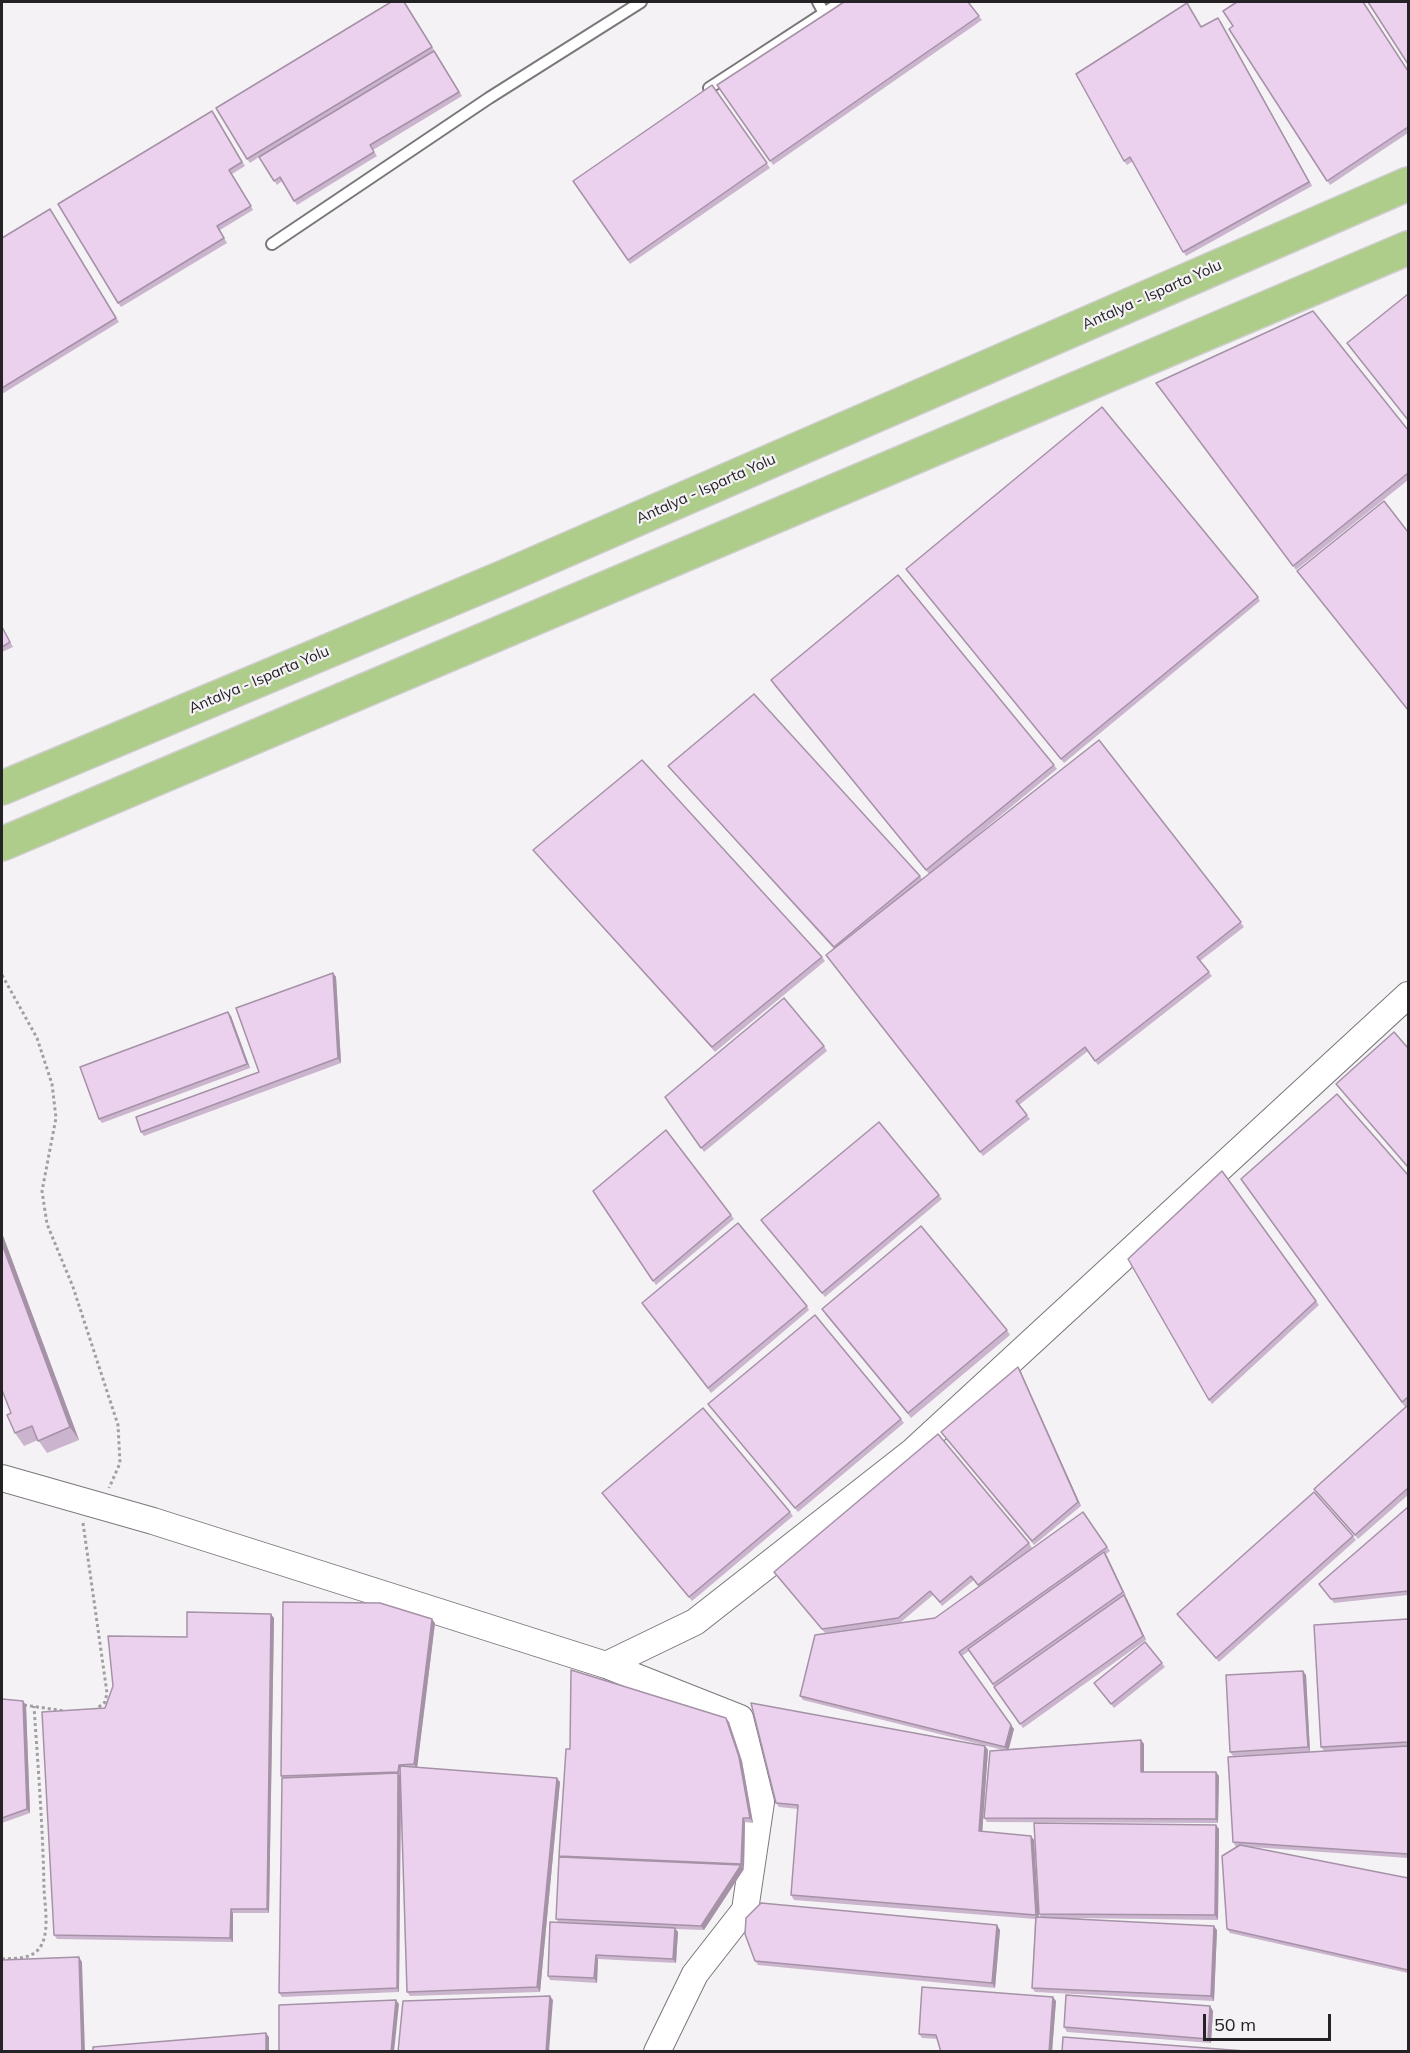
<!DOCTYPE html>
<html>
<head>
<meta charset="utf-8">
<style>
	body { margin:0 }
	#map { position:relative; width:1410px; height:2053px; overflow:hidden; background:#f5f2f5; font-family:Mulish,sans-serif }
	canvas { display:block }
	.frame { position:absolute; inset:0; border:3px solid #242224; pointer-events:none }
	.scale { position:absolute; left:1203px; top:2014px; width:128px; height:27px; box-sizing:border-box; border:3px solid #242224; border-top:0; padding-left:8px; font-size:18px; line-height:21px; white-space:nowrap; color:#242224; -webkit-text-stroke:4px #f5f2f5; paint-order:stroke }
</style>
</head>
<body>
<div id="map">
<canvas width="1410" height="2053"></canvas>
<div class="frame"></div>
<div class="scale">50 m</div>
</div>
<script>
const ctx = document.querySelector('canvas').getContext('2d');
ctx.lineJoin = 'round';
function trace(path, color, width, dash) { ctx.strokeStyle = color; ctx.lineWidth = width; ctx.lineCap = dash ? 'butt' : 'round'; ctx.setLineDash(dash || []); ctx.stroke(path); }
function paint(path, color) { ctx.fillStyle = color; ctx.fill(path, 'evenodd'); }
function write(font, color, halo, rows, align = 'center') {
  ctx.font = font + ' Mulish,sans-serif'; ctx.lineWidth = 4.5; ctx.setLineDash([]); ctx.textBaseline = 'middle'; ctx.strokeStyle = halo; ctx.fillStyle = color; for (const [text, x, y, turn = 0] of rows) {
    ctx.save(); ctx.translate(x, y); ctx.rotate((+turn || 0) * Math.PI / 180); ctx.textAlign = isNaN(turn) ? turn : align; if (halo) ctx.strokeText(text, 0, 0); ctx.fillText(text, 0, 0); ctx.restore();
  }
}
const service = new Path2D(`
	M 818,2 L 824,13
	M 709,88 L 841,2
	M 272,244 L 489,98 L 641,2`);
const tertiary = new Path2D(`
	M 2,1478 L 153,1521 L 606,1665 L 740,1718 L 761,1802 L 745,1910 L 695,1974 L 657,2052
	M 606,1665 L 695,1622 L 912,1452 L 1408,995`);
const trunk = new Path2D(`
	M 2,788 L 504,577 L 1408,184
	M 2,844 L 1408,248`);
trace(service, '#7a777a', 14);
trace(tertiary, '#7a777a', 28);
trace(trunk, '#cfcecf', 36);
trace(new Path2D(`
	M 2,975 L 37,1038 L 52,1084 L 56,1118 L 42,1191 L 47,1224 L 73,1287 L 118,1425 L 120,1463 L 109,1488
	M 83,1523 L 107,1693 L 105,1702 L 95,1710
	M 24,1705 L 65,1711
	M 2,1959 C 16,1958 34,1960 42,1944 C 49,1929 45,1906 44,1889 C 43,1828 38,1767 34,1706`), '#a29fa2', 3, [3, 3]);
trace(service, '#fff', 10);
trace(tertiary, '#fff', 26);
trace(trunk, '#aecc8a', 33);
paint(new Path2D(`
	M 405,2 L 462,96 L 373,150 L 377,156 L 297,205 L 282,181 L 277,185 L 259,157 L 250,163 L 247,159 Z
	M 968,2 L 982,20 L 773,165 L 717,85 Z
	M 1187,3 L 1201,27 L 1221,22 L 1312,186 L 1186,256 L 1133,161 L 1127,165 L 1124,161 Z
	M 1229,29 L 1408,71 L 1408,133 L 1330,185 Z
	M 712,85 L 770,168 L 630,264 L 573,181 Z
	M 215,115 L 245,166 L 232,174 L 253,210 L 220,230 L 227,243 L 121,307 L 118,303 Z
	M 50,209 L 119,322 L 2,394 L 2,238 Z
	M 1156,383 L 1408,430 L 1408,480 L 1296,570 Z
	M 909,573 L 1258,597 L 1260,601 L 1064,763 Z
	M 2,626 L 13,647 L 2,652 Z
	M 774,685 L 1054,765 L 1057,769 L 953,855 L 1099,740 L 1244,927 L 1200,961 L 1212,976 L 1098,1065 L 1088,1051 L 1019,1105 L 1030,1119 L 983,1156 L 829,959 L 834,949 L 668,766 L 920,876 L 922,879 L 929,874 Z
	M 533,850 L 822,957 L 825,961 L 715,1052 Z
	M 333,973 L 336,977 L 341,1063 L 144,1136 L 141,1132 L 259,1072 Z
	M 231,1016 L 250,1068 L 102,1123 L 99,1119 Z
	M 824,1046 L 827,1051 L 704,1152 L 665,1097 Z
	M 1408,1048 L 1408,1168 L 1336,1084 Z
	M 666,1130 L 734,1219 L 656,1285 L 593,1191 Z
	M 1222,1171 L 1319,1305 L 1212,1404 L 1209,1400 Z
	M 1408,1175 L 1408,1404 L 1405,1407 L 1241,1179 Z
	M 939,1195 L 942,1199 L 825,1297 L 764,1224 Z
	M 2,1233 L 79,1440 L 47,1453 L 38,1440 L 24,1446 L 15,1433 L 11,1413 Z
	M 642,1303 L 807,1306 L 809,1310 L 711,1393 Z
	M 825,1314 L 1007,1330 L 1010,1335 L 911,1418 Z
	M 1021,1372 L 1081,1506 L 1034,1545 L 944,1436 Z
	M 1408,1405 L 1408,1495 L 1358,1539 L 1314,1489 Z
	M 711,1408 L 901,1419 L 904,1423 L 798,1512 Z
	M 605,1497 L 790,1512 L 793,1516 L 692,1601 Z
	M 1408,1507 L 1408,1595 L 1334,1603 L 1319,1584 Z
	M 1083,1512 L 1110,1551 L 1106,1554 L 1146,1640 L 1023,1728 L 969,1651 L 962,1656 L 1014,1729 L 1009,1749 L 1141,1740 L 1144,1744 L 1144,1772 L 1216,1772 L 1219,1776 L 1218,1823 L 987,1822 L 984,1818 L 1003,1750 L 803,1700 L 800,1696 L 935,1618 L 979,1587 L 974,1580 L 942,1606 L 933,1595 L 901,1622 L 825,1633 L 777,1576 L 1029,1543 L 1032,1548 L 1021,1557 Z
	M 1353,1536 L 1356,1540 L 1219,1662 L 1177,1614 Z
	M 274,1618 L 269,1913 L 233,1913 L 233,1942 L 57,1939 L 54,1935 L 105,1708 L 187,1637 Z
	M 1408,1619 L 1408,1746 L 1324,1751 L 1321,1747 Z
	M 435,1623 L 417,1767 L 560,1782 L 540,1992 L 410,1996 L 407,1992 L 401,1800 L 399,1992 L 282,1997 L 279,1993 L 282,1778 L 281,1776 Z
	M 1145,1642 L 1165,1667 L 1114,1708 L 1094,1683 Z
	M 1306,1675 L 1310,1752 L 1233,1756 L 1230,1752 Z
	M 2,1699 L 26,1705 L 30,1813 L 2,1823 Z
	M 726,1718 L 729,1722 L 742,1761 L 753,1823 L 745,1822 L 744,1868 L 742,1868 L 744,1869 L 704,1930 L 675,1929 L 678,1932 L 676,1963 L 598,1959 L 597,1983 L 550,1980 L 548,1976 L 559,1923 L 556,1919 L 561,1857 L 559,1856 L 570,1749 Z
	M 985,1746 L 988,1750 L 982,1832 L 1031,1836 L 1034,1840 L 1038,1917 L 1041,1917 L 1039,1914 L 1216,1825 L 1219,1829 L 1218,1920 L 1073,1918 L 1217,1930 L 1214,2001 L 1035,1992 L 1032,1988 L 1035,1919 L 794,1900 L 791,1895 L 798,1809 L 779,1807 L 776,1803 Z
	M 1408,1746 L 1408,1858 L 1251,1847 L 1408,1878 L 1408,1973 L 1230,1933 L 1227,1929 L 1238,1847 L 1236,1847 L 1233,1842 Z
	M 1000,1930 L 995,1988 L 758,1965 L 755,1961 Z
	M 1056,2001 L 1052,2052 L 941,2052 L 938,2039 L 922,2038 L 919,2034 Z
	M 1210,2006 L 1213,2011 L 1211,2043 L 1067,2032 L 1064,2027 Z`), '#cbb4ce');
paint(new Path2D(`
	M 1218,18 L 1221,22 L 1312,186 L 1309,182 Z
	M 333,973 L 336,977 L 341,1063 L 338,1058 Z
	M 228,1012 L 231,1016 L 250,1068 L 247,1064 Z
	M 2,1233 L 79,1440 L 70,1427 L 2,1244 Z
	M 1018,1367 L 1021,1372 L 1081,1506 L 1078,1502 Z
	M 1104,1552 L 1107,1556 L 1126,1596 L 1123,1592 Z
	M 1124,1595 L 1127,1599 L 1146,1640 L 1143,1636 Z
	M 271,1614 L 274,1618 L 269,1913 L 267,1909 Z
	M 432,1619 L 435,1623 L 417,1769 L 414,1764 Z
	M 1303,1671 L 1306,1675 L 1310,1752 L 1308,1747 Z
	M 23,1701 L 26,1705 L 30,1813 L 27,1809 Z
	M 726,1718 L 729,1722 L 742,1761 L 753,1823 L 750,1818 Z
	M 1011,1725 L 1014,1729 L 1008,1751 L 1005,1747 Z
	M 1141,1740 L 1144,1744 L 1144,1776 L 1141,1772 Z
	M 985,1746 L 988,1750 L 982,1836 L 979,1831 Z
	M 1216,1772 L 1219,1776 L 1218,1823 L 1216,1819 Z
	M 398,1773 L 401,1777 L 399,1992 L 397,1988 Z
	M 557,1778 L 560,1782 L 540,1992 L 537,1987 Z
	M 743,1818 L 745,1822 L 744,1868 L 741,1864 Z
	M 1216,1825 L 1219,1829 L 1218,1920 L 1215,1915 Z
	M 1031,1836 L 1034,1840 L 1039,1919 L 1036,1915 Z
	M 741,1865 L 744,1869 L 704,1930 L 701,1926 Z
	M 231,1909 L 233,1913 L 233,1942 L 230,1938 Z
	M 997,1925 L 1000,1930 L 995,1988 L 992,1983 Z
	M 1214,1926 L 1217,1930 L 1214,2001 L 1211,1996 Z
	M 675,1928 L 678,1932 L 676,1963 L 673,1959 Z
	M 596,1955 L 598,1959 L 597,1983 L 594,1978 Z
	M 79,1957 L 82,1962 L 85,2052 L 82,2052 Z
	M 550,1996 L 553,2000 L 549,2052 L 546,2052 Z
	M 1053,1997 L 1056,2001 L 1052,2052 L 1049,2052 Z
	M 396,2000 L 399,2004 L 394,2052 L 391,2052 Z
	M 1210,2006 L 1213,2011 L 1211,2043 L 1208,2039 Z
	M 266,2033 L 269,2037 L 269,2052 L 266,2052 Z`), '#a592a7');
const building = new Path2D(`
	M 391,2 L 404,2 L 432,47 L 247,159 L 216,108 Z
	M 844,2 L 968,2 L 979,16 L 770,161 L 717,85 Z
	M 1237,2 L 1363,2 L 1408,71 L 1408,127 L 1327,181 L 1229,29 L 1233,26 L 1223,11 Z
	M 1368,2 L 1408,2 L 1408,64 Z
	M 1187,3 L 1201,27 L 1218,18 L 1309,182 L 1183,252 L 1130,157 L 1124,161 L 1076,74 Z
	M 434,51 L 459,92 L 370,145 L 374,152 L 294,201 L 280,177 L 274,181 L 259,157 Z
	M 712,85 L 767,163 L 628,260 L 573,181 Z
	M 212,111 L 242,162 L 229,170 L 251,206 L 217,226 L 224,238 L 118,303 L 58,204 Z
	M 50,209 L 116,318 L 2,388 L 2,238 Z
	M 1408,294 L 1408,420 L 1347,343 Z
	M 1313,311 L 1408,430 L 1408,473 L 1293,566 L 1156,383 Z
	M 1102,407 L 1258,597 L 1061,759 L 906,569 Z
	M 1384,501 L 1408,532 L 1408,710 L 1297,571 Z
	M 898,575 L 1054,765 L 926,870 L 771,680 Z
	M 2,627 L 10,642 L 2,647 Z
	M 754,694 L 920,876 L 834,947 L 668,766 Z
	M 1099,740 L 1241,922 L 1197,957 L 1209,972 L 1095,1061 L 1085,1047 L 1016,1101 L 1027,1115 L 980,1152 L 826,955 Z
	M 642,760 L 822,957 L 712,1047 L 533,850 Z
	M 333,973 L 338,1058 L 141,1132 L 136,1117 L 259,1072 L 236,1008 Z
	M 784,998 L 824,1046 L 701,1148 L 665,1097 Z
	M 228,1012 L 247,1064 L 99,1119 L 80,1067 Z
	M 1394,1032 L 1408,1048 L 1408,1167 L 1336,1084 Z
	M 1337,1094 L 1408,1175 L 1408,1397 L 1402,1402 L 1241,1179 Z
	M 879,1122 L 939,1195 L 822,1293 L 761,1220 Z
	M 666,1130 L 731,1215 L 653,1281 L 593,1191 Z
	M 1222,1171 L 1316,1301 L 1209,1400 L 1128,1259 Z
	M 738,1223 L 807,1306 L 708,1388 L 642,1303 Z
	M 921,1226 L 1007,1330 L 908,1413 L 822,1309 Z
	M 2,1244 L 70,1427 L 38,1441 L 32,1426 L 15,1433 L 7,1415 L 11,1413 L 2,1390 Z
	M 815,1315 L 901,1419 L 795,1508 L 708,1404 Z
	M 1018,1367 L 1078,1502 L 1032,1541 L 941,1432 Z
	M 1408,1405 L 1408,1488 L 1355,1535 L 1314,1489 Z
	M 703,1408 L 790,1512 L 689,1597 L 602,1493 Z
	M 938,1434 L 1029,1543 L 978,1585 L 971,1576 L 940,1602 L 930,1591 L 898,1618 L 822,1629 L 774,1572 Z
	M 1314,1492 L 1353,1536 L 1216,1658 L 1177,1614 Z
	M 1408,1507 L 1408,1591 L 1331,1599 L 1319,1584 Z
	M 1083,1512 L 1107,1547 L 959,1652 L 1011,1725 L 1005,1747 L 800,1696 L 815,1635 L 935,1618 Z
	M 1104,1552 L 1123,1592 L 993,1684 L 968,1649 Z
	M 1124,1595 L 1143,1636 L 1020,1724 L 994,1687 Z
	M 283,1602 L 380,1603 L 432,1619 L 414,1764 L 399,1765 L 398,1772 L 281,1776 Z
	M 187,1612 L 271,1614 L 267,1909 L 231,1909 L 230,1938 L 54,1935 L 42,1712 L 105,1708 L 113,1686 L 108,1636 L 187,1637 Z
	M 1408,1619 L 1408,1742 L 1321,1747 L 1314,1625 Z
	M 1145,1642 L 1162,1663 L 1111,1704 L 1094,1683 Z
	M 571,1670 L 726,1718 L 739,1757 L 750,1818 L 743,1818 L 741,1864 L 559,1856 L 566,1749 L 570,1749 Z
	M 1303,1671 L 1308,1747 L 1230,1752 L 1226,1675 Z
	M 2,1699 L 23,1701 L 27,1809 L 2,1818 Z
	M 751,1703 L 985,1746 L 979,1831 L 1031,1836 L 1036,1915 L 791,1895 L 798,1805 L 776,1803 Z
	M 1141,1740 L 1141,1772 L 1216,1772 L 1216,1819 L 984,1818 L 990,1751 Z
	M 1408,1746 L 1408,1854 L 1233,1842 L 1228,1757 Z
	M 400,1766 L 557,1778 L 537,1987 L 407,1992 Z
	M 398,1773 L 397,1988 L 279,1993 L 282,1778 Z
	M 1034,1823 L 1216,1825 L 1215,1915 L 1039,1914 Z
	M 1240,1845 L 1408,1878 L 1408,1970 L 1227,1929 L 1222,1856 Z
	M 559,1857 L 741,1865 L 701,1926 L 556,1919 Z
	M 761,1903 L 997,1925 L 992,1983 L 755,1961 L 745,1934 L 746,1918 Z
	M 1036,1917 L 1214,1926 L 1211,1996 L 1032,1988 Z
	M 550,1922 L 675,1928 L 673,1959 L 596,1955 L 594,1978 L 548,1976 Z
	M 79,1957 L 82,2052 L 2,2052 L 2,1960 Z
	M 922,1987 L 1053,1997 L 1049,2052 L 941,2052 L 936,2035 L 919,2034 Z
	M 1066,1995 L 1210,2006 L 1208,2039 L 1064,2027 Z
	M 550,1996 L 546,2052 L 398,2052 L 403,2001 Z
	M 396,2000 L 391,2052 L 279,2052 L 279,2005 Z
	M 266,2033 L 266,2052 L 93,2052 L 93,2047 Z
	M 1063,2037 L 1245,2051 L 1062,2052 Z`);
paint(building, '#ecd1ef');
trace(building, '#a592a7', 1.5);
write('15px', '#242224', '#f5f2f5', [
	["Antalya - Isparta Yolu",1152,295,-24],
	["Antalya - Isparta Yolu",706,489,-24],
	["Antalya - Isparta Yolu",259,680,-23]
]);
</script>
</body>
</html>
